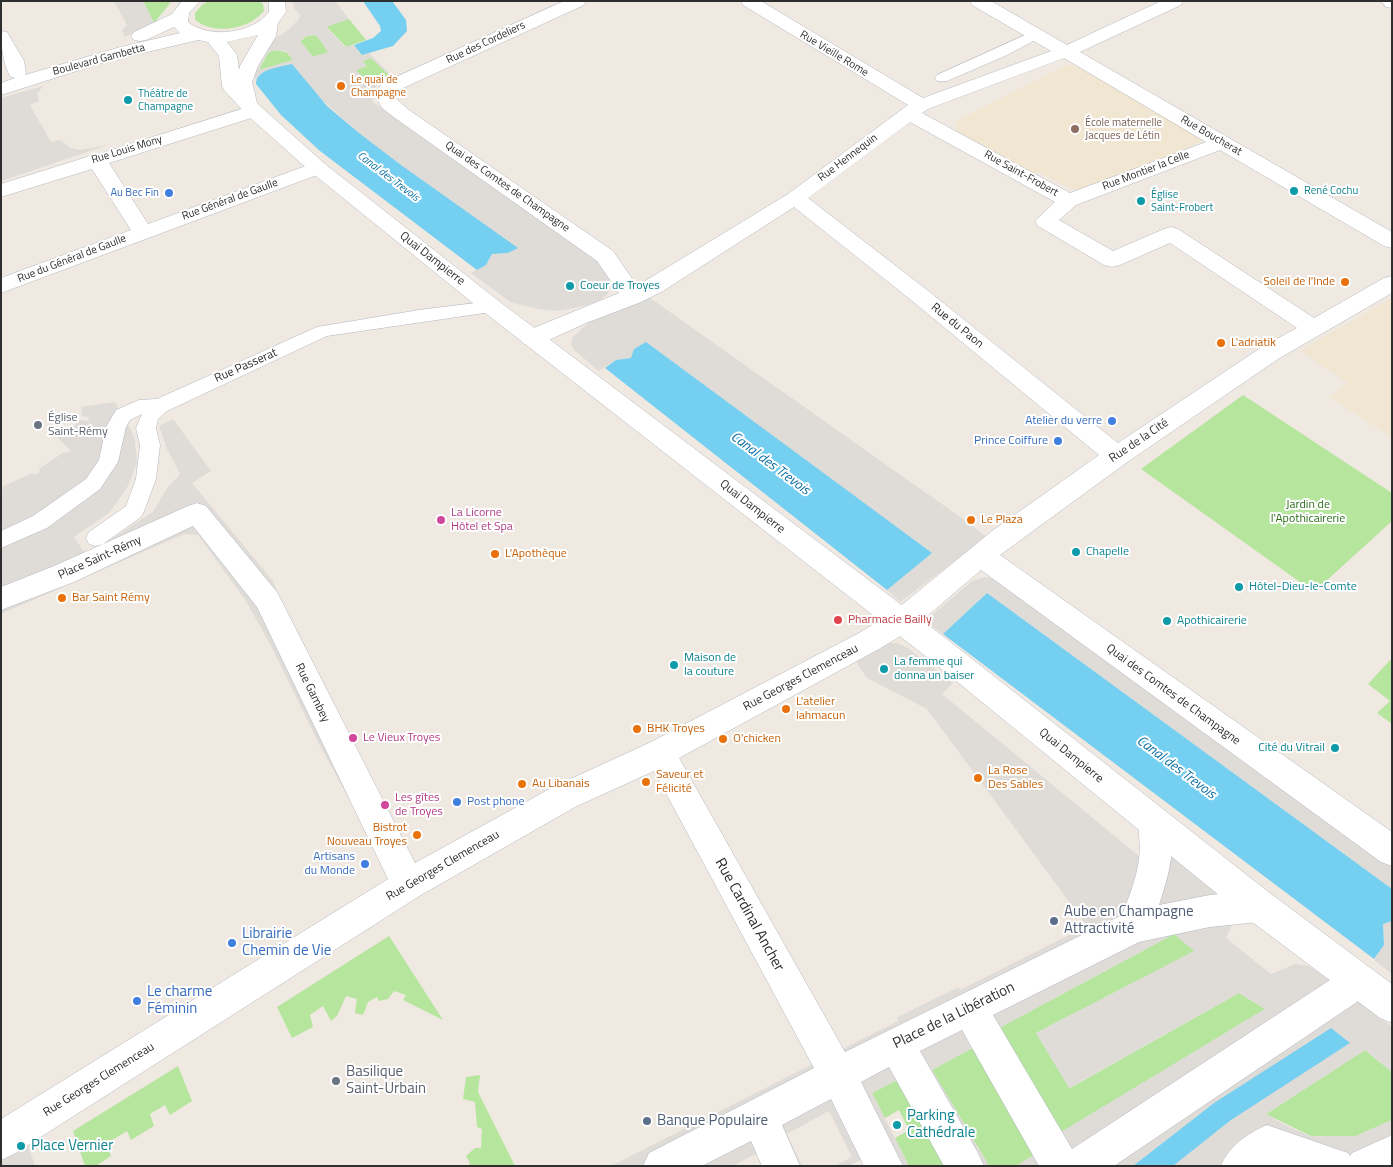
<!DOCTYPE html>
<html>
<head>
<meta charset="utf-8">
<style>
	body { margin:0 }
	#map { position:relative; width:1393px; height:1167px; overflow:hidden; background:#efe9e1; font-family:"Titillium Web",sans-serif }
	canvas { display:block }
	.frame { position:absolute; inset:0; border:2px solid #2e2e2e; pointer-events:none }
</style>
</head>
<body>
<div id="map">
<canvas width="1393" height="1167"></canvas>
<div class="frame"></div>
</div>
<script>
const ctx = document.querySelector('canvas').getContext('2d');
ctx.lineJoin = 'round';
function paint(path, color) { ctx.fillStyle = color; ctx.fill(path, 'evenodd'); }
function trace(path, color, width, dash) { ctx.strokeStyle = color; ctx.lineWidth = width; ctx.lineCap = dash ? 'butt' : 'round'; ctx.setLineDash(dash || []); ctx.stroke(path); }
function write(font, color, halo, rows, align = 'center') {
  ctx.font = font + ' "Titillium Web",sans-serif'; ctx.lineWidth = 4; ctx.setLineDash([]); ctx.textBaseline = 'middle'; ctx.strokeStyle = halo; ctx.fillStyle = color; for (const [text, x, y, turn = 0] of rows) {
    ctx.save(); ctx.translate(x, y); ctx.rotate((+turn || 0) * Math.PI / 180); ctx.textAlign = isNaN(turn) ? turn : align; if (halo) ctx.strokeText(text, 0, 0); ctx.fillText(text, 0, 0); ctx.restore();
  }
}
paint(new Path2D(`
	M 1066,65 L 1080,66 L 1210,138 L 1083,191 L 1070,188 L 1038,172 L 1035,174 L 959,135 L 955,122 Z
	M 1392,298 L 1392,437 L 1329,397 L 1348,383 L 1300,351 Z`), '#f0e6d1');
paint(new Path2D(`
	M 143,1 L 172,1 L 154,23 Z
	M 209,1 L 260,1 L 263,4 L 264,11 C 248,30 215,35 195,20 L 195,13 L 202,5 Z
	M 349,19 L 366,40 L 346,47 L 326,26 Z
	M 314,35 L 317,36 L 329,52 L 313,57 L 300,41 L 307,36 Z
	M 274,50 L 286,52 L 294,60 L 258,71 L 268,53 Z
	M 371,58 L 391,76 L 370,84 L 355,70 L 367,66 L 362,61 Z
	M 1243,395 L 1392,493 L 1392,521 L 1314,592 L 1141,469 Z
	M 1392,658 L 1392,724 L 1377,713 L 1390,701 L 1368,684 Z
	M 1174,934 L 1195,951 L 1036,1033 L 1070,1088 L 1239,993 L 1265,1009 L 1061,1133 L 999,1028 Z
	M 389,936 L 443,1020 L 403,1000 L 406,995 L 394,991 L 388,999 L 379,1001 L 377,997 L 368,1002 L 363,1015 L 355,1013 L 357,999 L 346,996 L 337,1016 L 331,1021 L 323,1006 L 310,1015 L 313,1027 L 292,1038 L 277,1007 Z
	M 974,1047 L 1039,1152 L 1016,1166 L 989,1166 L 932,1070 Z
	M 1365,1050 L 1392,1072 L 1392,1120 L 1356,1136 L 1311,1136 L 1266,1114 Z
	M 178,1066 L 192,1101 L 170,1115 L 165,1105 L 150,1114 L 154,1126 L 131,1140 L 127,1131 L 106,1144 L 111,1156 L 96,1166 L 85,1166 L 73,1131 Z
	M 480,1075 L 478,1092 L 515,1166 L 468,1166 L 470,1163 L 466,1156 L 475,1148 L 481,1148 L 482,1129 L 477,1127 L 475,1102 L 463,1099 L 466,1077 Z
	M 901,1078 L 947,1166 L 909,1166 L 895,1138 L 909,1130 L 899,1110 L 885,1118 L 872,1093 Z`), '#b6e59e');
paint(new Path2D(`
	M 114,1 L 143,1 L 154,23 L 125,37 L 122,30 L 127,25 Z
	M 293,1 L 335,1 L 349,19 L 326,27 L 345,47 L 354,45 L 362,55 L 369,53 L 394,78 L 377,85 L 371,95 L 373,102 L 599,259 L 611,278 L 608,294 L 597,302 L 575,308 L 555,311 L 538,309 L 510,302 L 471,273 L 486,265 L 492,254 L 508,253 L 359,133 L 321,99 L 258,76 L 256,81 L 254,75 L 273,40 L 287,31 L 299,19 L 300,15 L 294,8 ZM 314,35 L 317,36 L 328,52 L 313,57 L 300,41 L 307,36 ZM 274,50 L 286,51 L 293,60 L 258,70 L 267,53 ZM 371,58 L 390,76 L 370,84 L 356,70 L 367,66 L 363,61 Z
	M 43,86 L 37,94 L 39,101 L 30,105 L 51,142 L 60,140 L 71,148 L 80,150 L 108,145 L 1,181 L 1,98 Z
	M 650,298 L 963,519 L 987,537 L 900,602 L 887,590 L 931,553 L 631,358 L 616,360 L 599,371 L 574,350 L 571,345 L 572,338 L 590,321 Z
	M 115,402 L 131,430 L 135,440 L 137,462 L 128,486 L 110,512 L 74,537 L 86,555 L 153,512 L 167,488 L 180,474 L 167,449 L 159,426 L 173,419 L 211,471 L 192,483 L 273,581 L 380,856 L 319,744 L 269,642 L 246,601 L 198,535 L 184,534 L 1,614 L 1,492 L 3,491 L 2,487 L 32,473 L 34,475 L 40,472 L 39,469 L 64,452 L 66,453 L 71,451 L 55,435 L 66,431 L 70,435 L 74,433 L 71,429 L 80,420 L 88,421 L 89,417 L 82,416 L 81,407 Z
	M 986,577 L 1002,580 L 1392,860 L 1392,889 L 987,593 L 943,634 L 925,621 L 972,581 Z
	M 886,643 L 897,643 L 908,648 L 953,683 L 942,694 L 1139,856 L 1173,857 L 1218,893 L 1231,917 L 1231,927 L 1226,938 L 1271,974 L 1295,964 L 1309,966 L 1345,990 L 1392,1027 L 1392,1072 L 1365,1050 L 1266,1114 L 1289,1127 L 1311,1136 L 1356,1136 L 1392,1120 L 1392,1166 L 1173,1166 L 1231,1120 L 1214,1103 L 1133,1166 L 1016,1166 L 1039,1152 L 974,1047 L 932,1070 L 989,1166 L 947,1166 L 900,1078 L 872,1093 L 909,1166 L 871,1166 L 866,1157 L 849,1166 L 835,1166 L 852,1157 L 829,1111 L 787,1134 L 802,1166 L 766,1166 L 760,1152 L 732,1166 L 611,1166 L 898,1021 L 897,1017 L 959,987 L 960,990 L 1087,926 L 927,709 L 867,678 L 855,660 ZM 1174,934 L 1194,951 L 1036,1033 L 1069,1088 L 1239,993 L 1265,1009 L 1061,1132 L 999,1028 Z
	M 1392,921 L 1392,974 L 1374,960 L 1384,945 L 1383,924 Z
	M 26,1138 L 35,1166 L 1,1166 L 1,1154 Z`), '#dfdcd8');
paint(new Path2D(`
	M 363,1 L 392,1 L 406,20 L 407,31 L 393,46 L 362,55 L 354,45 L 373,38 L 381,31 L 380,26 Z
	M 292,64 L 327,106 L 359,133 L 401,165 L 518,248 L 508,253 L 492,254 L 486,265 L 477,270 L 320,151 L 281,115 L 256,84 C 256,69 280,67 292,64 Z
	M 646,342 L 932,553 L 887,590 L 605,368 L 616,360 L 631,358 L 634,349 Z
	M 987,593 L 1392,889 L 1392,921 L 1383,924 L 1384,945 L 1374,959 L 943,634 Z
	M 1331,1028 L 1350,1043 L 1231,1120 L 1173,1166 L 1133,1166 L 1214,1103 Z`), '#75cff0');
const lane = new Path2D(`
	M 1036,30 L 1043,34 L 1041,37 L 1005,56 L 947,81 L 937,81 L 935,78 L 937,75 Z
	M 492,301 L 498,303 L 501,307 L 498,311 L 327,336 L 167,411 L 158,419 L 156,428 L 160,445 L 156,479 L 144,511 L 141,517 L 103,544 L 96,546 L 89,544 L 86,538 L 89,532 L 126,506 L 136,479 L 140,445 L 136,428 L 142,414 L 130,420 L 126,427 L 118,462 L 100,489 L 47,528 L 1,548 L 1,531 L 33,516 L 86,479 L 99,460 L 106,427 L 116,410 L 139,400 L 157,399 L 317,327 L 419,310 Z`);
const street = new Path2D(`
	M 564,1 L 586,1 L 584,5 L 401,89 L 396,92 L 394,97 L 409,110 L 613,251 L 637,286 L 788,194 L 908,105 L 743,5 L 741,1 L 761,1 L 923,98 L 1051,51 L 972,5 L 970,1 L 991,1 L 1067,45 L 1161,1 L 1183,1 L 1181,5 L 1080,52 L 1392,232 L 1392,248 L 1384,246 L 1220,150 L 1076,205 L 1059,220 L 1113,251 L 1164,229 L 1171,227 L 1178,229 L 1314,318 L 1384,278 L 1392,276 L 1392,293 L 1278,359 L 1126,463 L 1000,555 L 1392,832 L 1392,866 L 1381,862 L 981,570 L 912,629 L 879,649 L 679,758 L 845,1052 L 1122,915 C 1129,896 1137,878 1139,858 C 1142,841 1135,829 1143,812 L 1154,808 L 1165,812 C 1179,843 1169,874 1159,905 L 1210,895 L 1259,890 L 1271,894 L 1276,906 L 1271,918 L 1259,922 L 1210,927 L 1139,942 L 993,1015 L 1072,1149 L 1333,978 L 1345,973 L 1357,978 L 1362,990 L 1357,1002 L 1114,1166 L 1039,1166 L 962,1030 L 920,1051 L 978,1153 L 984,1166 L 944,1166 L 889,1067 L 861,1082 L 903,1166 L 864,1166 L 831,1099 L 782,1125 L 800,1166 L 762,1166 L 751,1141 L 702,1166 L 643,1166 L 649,1153 L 814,1068 L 654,771 L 575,807 L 421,895 L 14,1154 L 1,1160 L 1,1119 L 388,879 L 257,607 L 193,526 L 74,582 L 1,610 L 1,587 L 54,566 L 188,506 L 197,503 L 206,506 L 277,592 L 415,863 L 553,787 L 649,743 L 859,633 L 892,613 L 992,531 L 1099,455 L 911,300 L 794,207 L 663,291 L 641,302 L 586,323 L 540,344 L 532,346 L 524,344 L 520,338 L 524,332 L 619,293 L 597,261 L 395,118 L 382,108 L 376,97 L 380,86 L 387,81 ZM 1064,58 L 1206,142 L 1070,193 L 922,113 L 928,109 ZM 910,122 L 1055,202 L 1035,221 L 1038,226 L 1104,265 L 1112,267 L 1120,265 L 1170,243 L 1297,328 L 1262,347 L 1118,443 L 927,290 L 808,198 Z
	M 1381,1 L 1392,1 L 1392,8 L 1386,7 Z
	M 254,105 L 261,107 L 263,111 L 261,115 L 109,163 L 148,224 L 311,164 L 318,162 L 325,164 L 328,168 L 325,172 L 1,293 L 1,278 L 131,230 L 92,169 L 1,197 L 1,184 L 87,157 L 89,155 L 99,154 Z
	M 1267,1125 L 1348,1153 L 1350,1156 L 1352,1153 L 1392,1135 L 1392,1166 L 1221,1166 C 1229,1146 1248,1133 1267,1125 Z`);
const secondary = new Path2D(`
	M 182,1 L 200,1 L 189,13 L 188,22 C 209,39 252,34 269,12 L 269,1 L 285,1 L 286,12 L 278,23 L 276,36 L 258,66 L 252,82 L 257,103 L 261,107 L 325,164 L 500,302 L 948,640 L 1271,894 L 1392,984 L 1392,1023 L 1380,1018 L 1247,918 L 928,658 L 484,312 L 311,172 L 247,115 L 224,90 L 222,86 L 219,56 L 208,42 L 198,40 L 105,62 L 1,95 L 1,83 L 15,78 L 11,77 C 3,66 1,44 1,31 L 7,32 L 24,61 L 26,73 L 25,75 L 117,48 L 180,33 L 174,27 L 146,40 L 140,41 L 134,40 L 131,36 L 134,32 L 172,14 ZM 258,35 L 240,66 L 239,70 L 237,55 L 227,42 Z`);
trace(lane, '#b4b7c1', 1);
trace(street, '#b4b7c1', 1);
trace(secondary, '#b4b7c1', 1);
paint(lane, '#fff');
paint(street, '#fff');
paint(secondary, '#fff');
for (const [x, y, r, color] of [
	[341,86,5,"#e8710a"],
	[128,100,5,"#0f9aa8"],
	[1075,129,5,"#8d6e63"],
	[1294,191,5,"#0f9aa8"],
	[169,193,5,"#3f7fe0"],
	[1141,201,5,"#0f9aa8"],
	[1345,282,5,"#e8710a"],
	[570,286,5,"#0f9aa8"],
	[1221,343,5,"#e8710a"],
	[1112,421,5,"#3f7fe0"],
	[38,425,5,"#6b7280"],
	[1058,441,5,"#3f7fe0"],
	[441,520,5,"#d1479c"],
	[971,520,5,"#e8710a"],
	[1076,552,5,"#0f9aa8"],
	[495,554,5,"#e8710a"],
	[1239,587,5,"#0f9aa8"],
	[62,598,5,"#e8710a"],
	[838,620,5,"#e0444e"],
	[1167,621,5,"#0f9aa8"],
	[674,665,5,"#0f9aa8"],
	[884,669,5,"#0f9aa8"],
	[786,709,5,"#e8710a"],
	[637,729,5,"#e8710a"],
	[353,738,5,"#d1479c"],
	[723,739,5,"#e8710a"],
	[1335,748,5,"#0f9aa8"],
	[978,778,5,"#e8710a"],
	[646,782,5,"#e8710a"],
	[522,784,5,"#e8710a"],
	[457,802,5,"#3f7fe0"],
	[385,805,5,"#d1479c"],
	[417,835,5,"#e8710a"],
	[365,864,5,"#3f7fe0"],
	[1054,921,5,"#5c6f8a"],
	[232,943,5,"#3f7fe0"],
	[137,1001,5,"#3f7fe0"],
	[336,1081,5,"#6b7280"],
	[647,1121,5,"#5c6f8a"],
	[897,1125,5,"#0f9aa8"],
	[21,1146,5,"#0f9aa8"]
]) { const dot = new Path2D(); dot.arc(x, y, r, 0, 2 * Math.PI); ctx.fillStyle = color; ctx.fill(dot); trace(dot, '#fff', 2); }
write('11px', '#2e2e2e', '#fff', [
	["Rue des Cordeliers",486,43,-25],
	["Rue Vieille Rome",834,54,31],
	["Boulevard Gambetta",99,60,-15],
	["Rue Boucherat",1211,136,30],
	["Rue Louis Mony",127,150,-17],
	["Rue Hennequin",848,158,-37],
	["Rue Montier la Celle",1146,171,-21],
	["Rue Saint-Frobert",1021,174,29],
	["Quai des Comtes de Champagne",507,187,35],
	["Rue Général de Gaulle",230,200,-20],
	["Rue du Général de Gaulle",72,259,-21]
]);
write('11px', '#c56008', '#fff', [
	["Le quai de",351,80],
	["Champagne",351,93]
], 'left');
write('11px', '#0d838f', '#fff', [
	["Théâtre de",138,94],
	["Champagne",138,107],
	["René Cochu",1304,191],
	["Église",1151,195],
	["Saint-Frobert",1151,208]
], 'left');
write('11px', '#785e54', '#fff', [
	["École maternelle",1085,123],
	["Jacques de Létin",1085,136]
], 'left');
write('italic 11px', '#0d6fa3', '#fff', [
	["Canal des Trevois",388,177,37]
]);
write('11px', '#366cbe', '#fff', [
	["Au Bec Fin",159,193]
], 'right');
write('12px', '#2e2e2e', '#fff', [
	["Quai Dampierre",432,259,38],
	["Rue du Paon",957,326,39],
	["Rue Passerat",246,366,-24],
	["Rue de la Cité",1139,441,-34],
	["Quai Dampierre",752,507,38],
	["Place Saint-Rémy",100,558,-24],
	["Rue Georges Clemenceau",801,678,-28],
	["Rue Gambey",312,693,64],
	["Quai des Comtes de Champagne",1173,695,36],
	["Quai Dampierre",1071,756,39],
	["Rue Georges Clemenceau",443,866,-30],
	["Rue Georges Clemenceau",99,1080,-32]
]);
write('12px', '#c56008', '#fff', [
	["Soleil de l'Inde",1335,282,"right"],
	["L'adriatik",1231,343],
	["Le Plaza",981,520],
	["L'Apothèque",505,554],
	["Bar Saint Rémy",72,598],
	["L'atelier",796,702],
	["lahmacun",796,716],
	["BHK Troyes",647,729],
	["O'chicken",733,739],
	["La Rose",988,771],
	["Des Sables",988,785],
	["Saveur et",656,775],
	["Félicité",656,789],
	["Au Libanais",532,784],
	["Bistrot",407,828,"right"],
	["Nouveau Troyes",407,842,"right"]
], 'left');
write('12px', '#0d838f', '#fff', [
	["Coeur de Troyes",580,286],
	["Chapelle",1086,552],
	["Hôtel-Dieu-le-Comte",1249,587],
	["Apothicairerie",1177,621],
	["Maison de",684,658],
	["la couture",684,672],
	["La femme qui",894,662],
	["donna un baiser",894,676],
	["Cité du Vitrail",1325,748,"right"]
], 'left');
write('12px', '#5b616d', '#fff', [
	["Église",48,418],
	["Saint-Rémy",48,432]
], 'left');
write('12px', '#366cbe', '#fff', [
	["Atelier du verre",1102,421],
	["Prince Coiffure",1048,441],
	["Post phone",467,802,"left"],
	["Artisans",355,857],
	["du Monde",355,871]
], 'right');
write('12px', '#2c6e1b', '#fff', [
	["Jardin de",1308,505],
	["l'Apothicairerie",1308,519]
]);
write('12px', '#b23c85', '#fff', [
	["La Licorne",451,513],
	["Hôtel et Spa",451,527],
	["Le Vieux Troyes",363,738],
	["Les gîtes",395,798],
	["de Troyes",395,812]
], 'left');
write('12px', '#be3a42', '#fff', [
	["Pharmacie Bailly",848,620]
], 'left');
write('italic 14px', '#0d6fa3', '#fff', [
	["Canal des Trevois",770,464,37],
	["Canal des Trevois",1176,768,37]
]);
write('15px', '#4e5e75', '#fff', [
	["Aube en Champagne",1064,912],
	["Attractivité",1064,929],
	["Banque Populaire",657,1121]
], 'left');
write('15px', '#2e2e2e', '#fff', [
	["Rue Cardinal Ancher",749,915,61],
	["Place de la Libération",954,1016,-26]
]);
write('15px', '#366cbe', '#fff', [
	["Librairie",242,934],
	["Chemin de Vie",242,951],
	["Le charme",147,992],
	["Féminin",147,1009]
], 'left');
write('15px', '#5b616d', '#fff', [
	["Basilique",346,1072],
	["Saint-Urbain",346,1089]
], 'left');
write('15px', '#0d838f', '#fff', [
	["Parking",907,1116],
	["Cathédrale",907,1133],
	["Place Vernier",31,1146]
], 'left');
</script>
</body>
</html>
